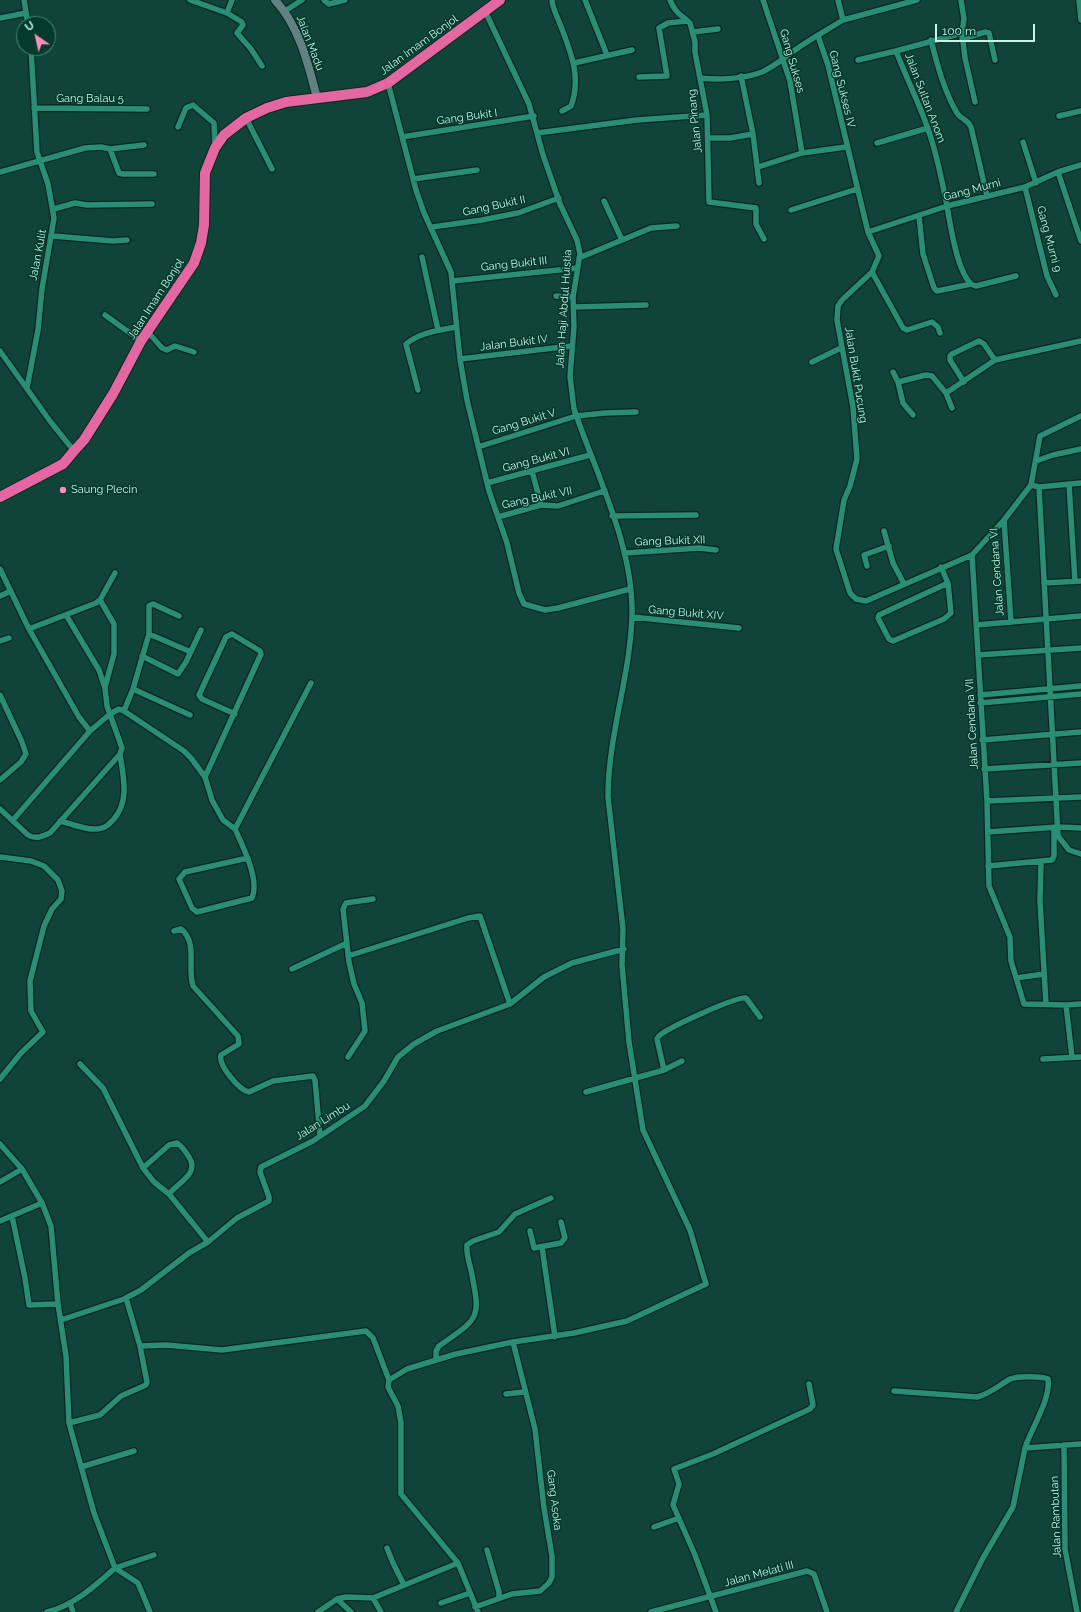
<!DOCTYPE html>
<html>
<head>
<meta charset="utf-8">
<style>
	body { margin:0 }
	#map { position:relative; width:1081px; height:1612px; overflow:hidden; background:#104438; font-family:Raleway,sans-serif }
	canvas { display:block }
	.north { position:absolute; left:16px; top:16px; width:40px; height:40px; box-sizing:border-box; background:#023a2e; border:1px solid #528578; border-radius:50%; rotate:326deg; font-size:11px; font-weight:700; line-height:16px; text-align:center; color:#c9f5e7 }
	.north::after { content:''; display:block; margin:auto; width:14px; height:18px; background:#fd8ebe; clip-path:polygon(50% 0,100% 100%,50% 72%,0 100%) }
	.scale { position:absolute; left:935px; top:24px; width:100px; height:18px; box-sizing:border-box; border:2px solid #c9f5e7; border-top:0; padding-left:5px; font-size:12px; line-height:14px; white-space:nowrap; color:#c9f5e7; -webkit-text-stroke:3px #023a2e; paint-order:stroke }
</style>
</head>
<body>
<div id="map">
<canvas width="1081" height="1612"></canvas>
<div class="north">U</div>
<div class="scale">100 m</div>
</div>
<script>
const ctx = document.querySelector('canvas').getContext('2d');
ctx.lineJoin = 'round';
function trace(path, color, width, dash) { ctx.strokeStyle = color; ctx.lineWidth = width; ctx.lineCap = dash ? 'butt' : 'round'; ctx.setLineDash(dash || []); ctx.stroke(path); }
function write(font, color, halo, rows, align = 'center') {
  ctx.font = font + ' Raleway,sans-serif'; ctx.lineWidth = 3; ctx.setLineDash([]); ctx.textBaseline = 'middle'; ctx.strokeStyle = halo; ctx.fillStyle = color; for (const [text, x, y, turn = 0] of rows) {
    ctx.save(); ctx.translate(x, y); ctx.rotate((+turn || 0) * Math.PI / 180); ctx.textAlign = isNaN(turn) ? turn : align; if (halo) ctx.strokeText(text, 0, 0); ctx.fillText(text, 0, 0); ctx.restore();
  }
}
const street = new Path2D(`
	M 24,0 L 28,24
	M 190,0 L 227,13 L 242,22 L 243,25 L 237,33 L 251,49 L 262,66
	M 324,0 L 329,4 L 345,0
	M 552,0 C 552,7 557,16 560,24 C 570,50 582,77 571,106 L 562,111
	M 585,0 L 607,55
	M 670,0 C 677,15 679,13 690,23 L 695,42 L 695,52 L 707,115 L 709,202 L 756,208 L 756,224 L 764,239
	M 763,0 L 790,81 L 802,153
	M 961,0 L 964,19 L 962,33 L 965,58 L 975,102
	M 1079,0 L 1081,20
	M 285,11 L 302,0
	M 227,13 L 232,0
	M 0,18 L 26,13
	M 843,20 L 917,0
	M 693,32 L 718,29
	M 962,33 L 896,51 C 906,77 919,103 928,129 C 937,154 942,181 947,206 C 950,222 958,283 976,286 L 1016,276
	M 818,36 L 828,65 L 868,232 L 879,256 L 872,272 L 842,300 L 838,306 L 837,320 L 853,407 L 857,459 L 850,486 L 844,500 L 836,549 L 850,593 L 856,599 L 866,601 L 972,555 L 1004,520 L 1031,485 L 1039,487 L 1081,483
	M 962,39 L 985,32 L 989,33 L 995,60
	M 931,40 C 937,64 944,91 957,113 C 961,120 967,118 971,127 L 987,196
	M 858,60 L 896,51
	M 574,63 L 632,50
	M 639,77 L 667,76 L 659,28 L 668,23 L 687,21
	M 700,78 C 719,80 744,79 762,72 C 775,66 784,58 795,50 C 810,39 827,30 843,20 L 838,0
	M 388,83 L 416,190 L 424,213 L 451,272 L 460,359 L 467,400 L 489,491 L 507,543 L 519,593 L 524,604 L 545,610 L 558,608 L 630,589
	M 34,108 L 147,109
	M 1059,116 L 1081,111
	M 246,118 L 272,169
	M 178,127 L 186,108 L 193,105 L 214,123 L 215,147
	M 537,133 L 637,120 L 707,115
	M 753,134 L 759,183
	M 402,137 L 534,116
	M 708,138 L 730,138 L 753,134 L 741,76
	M 1023,142 L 1036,183
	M 877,143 L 928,128
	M 110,149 L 144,145
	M 758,167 L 802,153 L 846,147
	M 0,172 L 85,148 L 101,147 L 110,149 L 119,173 L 123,174 L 154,174
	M 1058,172 L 1081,241
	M 413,179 L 477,170
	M 1025,187 L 1047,276 L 1056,295
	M 604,201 L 622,240
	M 54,209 L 75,203 L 87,205 L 152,204
	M 791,210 L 857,189
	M 919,216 L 923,254 L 934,288 L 937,291 L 971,284
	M 432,227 L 482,220 L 518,213 L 559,198
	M 868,232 L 947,206 L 1025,187 L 1058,172 L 1081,165
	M 53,236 L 113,241 L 127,240
	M 422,257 L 438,330
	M 579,258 L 651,228 L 677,226
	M 872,272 L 903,328 L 907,330 L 932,322 L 938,327 L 940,333
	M 452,281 L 578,268
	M 556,296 L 573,297
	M 574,307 L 646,305
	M 105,315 L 141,341
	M 148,332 L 162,348 L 167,350 L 175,346 L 194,352
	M 0,351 L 50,421 L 74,451
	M 460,359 L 571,346
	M 812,362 L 841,348
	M 893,372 L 898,382
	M 964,382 L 950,360 L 950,356 L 952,354 L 979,341 L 984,344 L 995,360
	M 27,388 L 38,330 L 42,289 L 54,218 L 48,184 L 37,152 L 31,48
	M 418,390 L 406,344 C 419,333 439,330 456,327
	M 946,393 L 952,408
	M 913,415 L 903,403 L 898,382 L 926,375 L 932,376 L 946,393 L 995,360 L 1081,341
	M 478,447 L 576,416 L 605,413 L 636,412
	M 1036,461 L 1053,455 L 1081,449
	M 532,471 L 541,505
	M 487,483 L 590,455
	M 1069,484 L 1075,581
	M 1031,485 L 1040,436 L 1081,416
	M 1039,487 L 1058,836 L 1069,850 L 1081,854
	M 612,516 L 696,515
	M 498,517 L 541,505 L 558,506 L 604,491
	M 1004,520 L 1011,622
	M 884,531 L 893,563 L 904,584
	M 625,553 L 699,548 L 716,550
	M 972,555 L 987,801 L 989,886 L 1010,937 L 1011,961 L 1024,1004 L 1066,1005
	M 867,566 L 864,555 L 889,546
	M 941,567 L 948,583 L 951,613 L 944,619 L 893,641 L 889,639 L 878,618 L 879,615 L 948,583
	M 0,569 L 29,629 L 79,717 L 90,731 L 110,714 L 119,709 L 124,711 L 184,751 L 191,758 L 205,777 L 212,800 L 223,820 L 235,829 L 311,683
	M 1044,583 L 1081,581
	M 0,596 L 11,591
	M 100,600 L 114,624 L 114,654 L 105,687
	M 632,617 L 739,628
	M 976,625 L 1081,616
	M 29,629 L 96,603 L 100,600 L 115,573
	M 149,634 L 191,652
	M 0,641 L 9,638
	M 978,655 L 1081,648
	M 142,656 L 178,674 L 186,662 L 201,630
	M 133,689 L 190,715
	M 0,695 L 22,742 L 26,754 L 21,762 L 0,780
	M 980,695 L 1081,686
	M 980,703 L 1081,694
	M 124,711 L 133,689 L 149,634 L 149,606 L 153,604 L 179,616
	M 982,740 L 1081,732
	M 984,769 L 1081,763
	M 205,777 L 261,654 L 260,651 L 232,634 L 226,637 L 199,695 L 202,699 L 235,714
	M 987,801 L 1081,797
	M 0,809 L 28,835 C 36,840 43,836 50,833 L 120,754 L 122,748 L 107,706 L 105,688 L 99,670 L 66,615
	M 13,820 L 90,731
	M 60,821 C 72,824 90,832 102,828 C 107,827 111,822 114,819 C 130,800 123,776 120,754
	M 235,829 C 243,847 260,880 252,898 L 197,912 L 192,908 L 179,879 L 185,872 L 248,858
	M 988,832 L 1058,827 L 1081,828
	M 0,857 L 31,861 L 44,866 L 58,880 L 62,891 L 61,899 L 52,909 L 44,926 L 30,981 L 31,1011 L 43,1032 L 21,1053 L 0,1079
	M 1041,863 L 1040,901 L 1046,1004
	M 988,866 L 1052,860 L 1054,856 L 1054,828
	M 174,931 L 181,929 C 198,942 187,968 193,986 L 238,1036 L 239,1044 L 221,1055 C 218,1065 239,1090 249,1092 L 273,1081 L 313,1076 L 315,1080 L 320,1136
	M 348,956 L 468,918 L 480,916 L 510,1004
	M 292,969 L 347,943
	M 1016,978 L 1044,974
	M 348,1057 L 365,1031 L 362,1003 L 354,984 L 349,962 L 343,909 L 346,903 L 373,899
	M 1072,1057 L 1066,1005 L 1081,1004
	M 1043,1059 L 1081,1057
	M 80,1064 L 103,1088 L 143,1168 L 154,1182 L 169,1194
	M 664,1070 L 682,1061
	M 586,1092 L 664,1070 L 657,1039 L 659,1036 C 667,1028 737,996 746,998 L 760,1017
	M 0,1144 L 22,1169 L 42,1203 L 51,1226 L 58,1304 L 66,1356 L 69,1423 L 94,1513 L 115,1568 C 95,1586 73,1606 47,1612
	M 143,1168 L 169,1145 L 177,1143 C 183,1147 185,1151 189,1157 C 200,1173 178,1183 169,1194 L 208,1242
	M 0,1182 L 22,1169
	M 12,1216 L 25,1278 L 29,1305 L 58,1304
	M 0,1221 L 42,1203
	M 530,1231 L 534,1248 L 561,1243 L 565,1238 L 561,1222
	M 542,1247 L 555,1337
	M 61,1320 L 124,1299 L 141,1290 L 189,1253 L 208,1242 L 237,1218 L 269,1201 L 269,1197 L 260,1172 L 261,1167 L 313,1141 L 365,1106 L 384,1081 L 398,1057 L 414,1044 L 437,1031 L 510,1004 L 544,977 L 572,963 L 624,949
	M 140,1346 L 166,1345 L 222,1350 L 366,1331 L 373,1338 L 389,1380
	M 436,1360 L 436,1351 L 439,1346 C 480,1317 481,1320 471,1270 C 469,1262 466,1253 467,1245 L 473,1241 L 499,1232 L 515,1214 L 551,1198
	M 894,1391 L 977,1397 C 990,1394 998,1386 1010,1379 C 1017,1376 1042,1376 1048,1379 C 1051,1399 1031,1429 1025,1448 L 1081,1444
	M 506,1394 L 524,1392
	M 69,1423 L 100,1415 L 121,1396 L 146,1385 L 147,1382 L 140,1346 L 126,1298
	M 1064,1445 L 1065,1549 L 1077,1612
	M 81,1467 L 134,1451
	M 654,1527 L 679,1518
	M 387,1548 L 393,1563 L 404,1585
	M 487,1550 L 499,1592 L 499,1598
	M 115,1568 L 138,1583 L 150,1612
	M 115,1568 L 154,1555
	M 373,1598 L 381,1612
	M 337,1599 L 351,1612
	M 70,1603 L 73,1612
	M 441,1603 L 470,1593
	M 475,1607 L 512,1594 L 540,1591 L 549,1583 L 552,1577 L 552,1556 L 544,1508 L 535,1429 L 513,1342
	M 318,1612 L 337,1599 L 346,1597 L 373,1598 L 458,1563
	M 478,1612 L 458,1563 L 401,1494 L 401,1423 L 398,1406 L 388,1387 L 389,1380 L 407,1369 L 456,1354 L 513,1342 L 574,1333 L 627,1321 L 706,1284 L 690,1230 L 643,1130 L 629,1042 L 622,965 L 623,929 L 608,797 C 608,736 630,677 632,616 C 634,547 596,474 574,409 L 570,376 L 574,327 L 573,297 L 580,254 L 577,240 L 560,204 L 543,155 L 529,104 L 485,11
	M 651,1612 L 807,1571 L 814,1574 L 827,1612
	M 716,1612 L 695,1555 L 673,1505 L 679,1484 L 674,1469 L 713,1454 L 810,1409 L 813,1405 L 809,1384
	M 956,1612 L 983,1558 L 1013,1507 L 1025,1448`);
const secondary = new Path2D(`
	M 275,0 C 299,26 308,63 317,98`);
const highway = new Path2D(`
	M 0,497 L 63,464 L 74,451 L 84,440 L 113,394 L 141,341 L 194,263 L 201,243 L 204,225 L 205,173 L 215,148 L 224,135 L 246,118 L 267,108 L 286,102 L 367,92 L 388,83 L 500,0`);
trace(street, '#092820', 8);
trace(secondary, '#092820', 10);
trace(highway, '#092820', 12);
trace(street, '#2a8d75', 5.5);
trace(secondary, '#628282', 8);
trace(highway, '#e467a1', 10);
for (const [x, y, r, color] of [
	[63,490,4,"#fd8ebe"]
]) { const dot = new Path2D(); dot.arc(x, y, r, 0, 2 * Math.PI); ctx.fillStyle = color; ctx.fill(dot); trace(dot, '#023a2e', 1.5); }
write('11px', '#c9f5e7', '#023a2e', [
	["Jalan Madu",310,43,69],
	["Jalan Imam Bonjol",419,45,-36],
	["Gang Sukses",792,61,74],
	["Gang Sukses IV",842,89,76],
	["Jalan Sultan Anom",925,98,69],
	["Gang Balau 5",90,99],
	["Gang Bukit I",467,117,-8],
	["Jalan Pinang",695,121,-96],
	["Gang Murni",972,190,-15],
	["Gang Bukit II",494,206,-12],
	["Gang Murni 9",1049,239,75],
	["Jalan Kulit",38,255,-79],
	["Gang Bukit III",514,264,-6],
	["Jalan Imam Bonjol",156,299,-57],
	["Jalan Haji Abdul Huistia",564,309,-86],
	["Jalan Bukit IV",514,343,-7],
	["Jalan Bukit Pucung",856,375,81],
	["Gang Bukit V",524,422,-17],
	["Gang Bukit VI",536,460,-15],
	["Gang Bukit VII",537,498,-12],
	["Gang Bukit XII",670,541,-2],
	["Jalan Cendana VI",997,572,-94],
	["Gang Bukit XIV",686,613,5],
	["Jalan Cendana VII",972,724,-93],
	["Jalan Limbu",323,1121,-32],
	["Gang Asoka",554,1500,83],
	["Jalan Rambutan",1056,1517,-92],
	["Jalan Melati III",759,1574,-15]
]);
write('11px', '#c9f5e7', '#023a2e', [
	["Saung Plecin",71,490]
], 'left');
</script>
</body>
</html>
